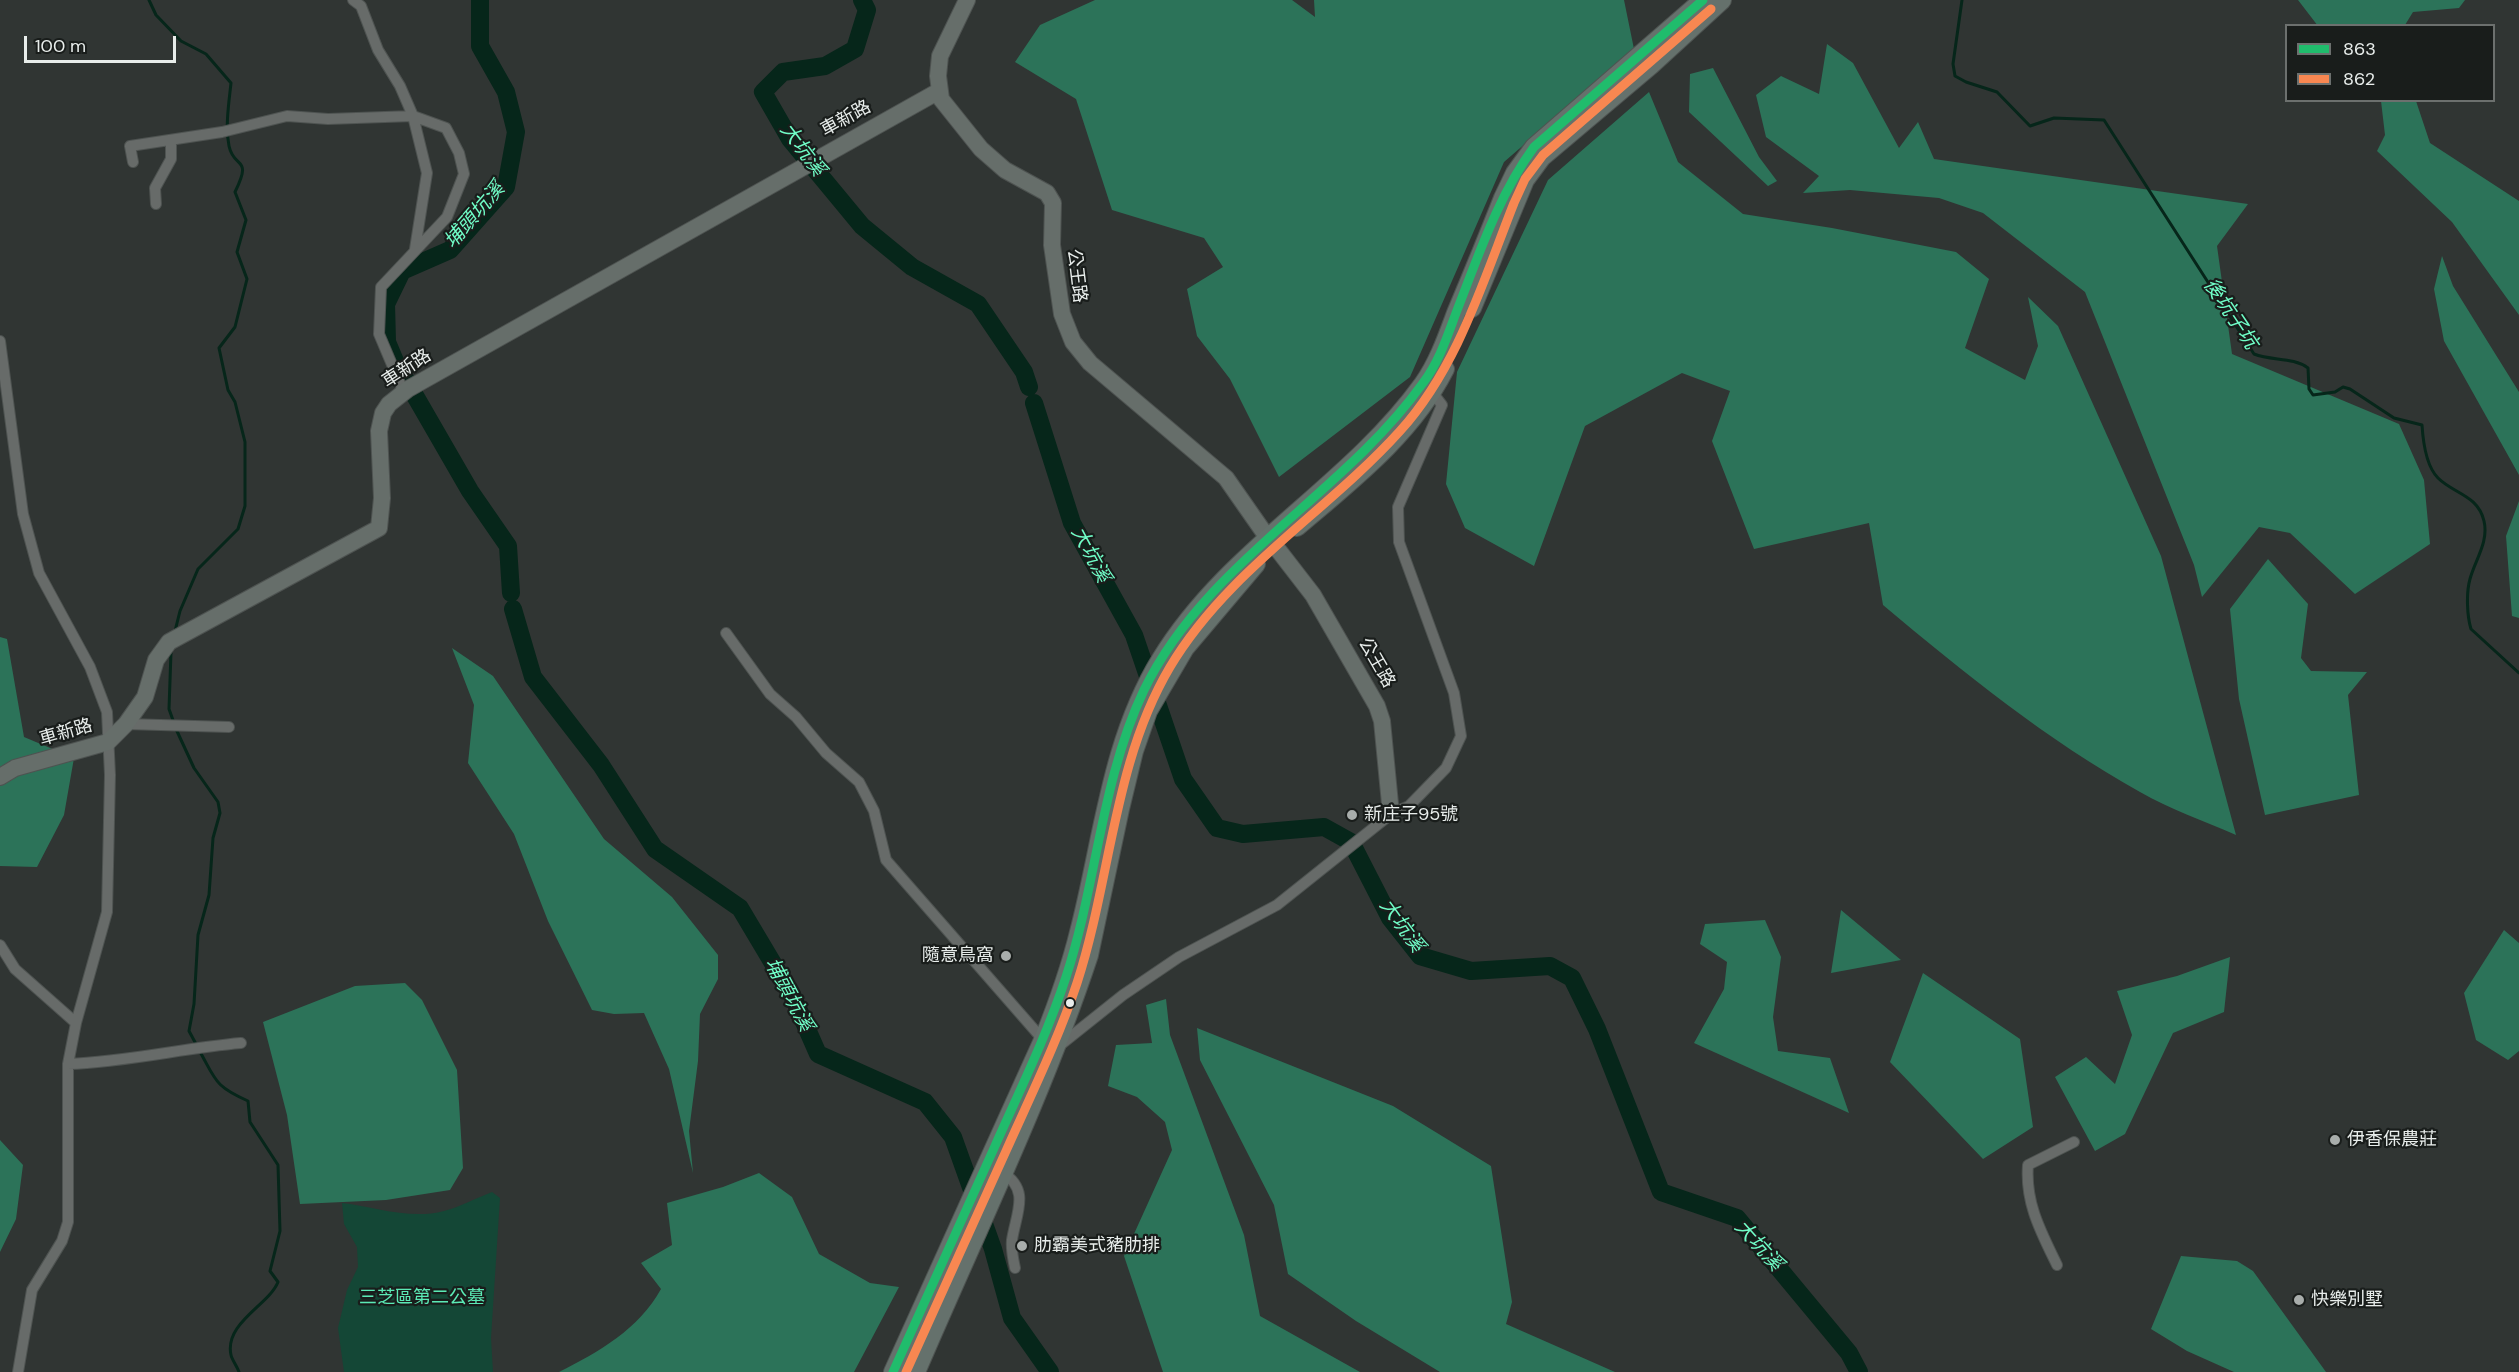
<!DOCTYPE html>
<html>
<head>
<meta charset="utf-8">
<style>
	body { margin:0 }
	#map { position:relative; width:2519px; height:1372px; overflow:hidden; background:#303533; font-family:"DM Sans",sans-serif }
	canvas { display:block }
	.legend { position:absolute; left:2285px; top:24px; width:210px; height:78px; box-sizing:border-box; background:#191d1b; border:2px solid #6c706e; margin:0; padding:8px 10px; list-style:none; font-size:18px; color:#e8edeb }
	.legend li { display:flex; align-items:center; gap:12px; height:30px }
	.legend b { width:30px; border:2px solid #6c706e }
	.scale { position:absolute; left:24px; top:36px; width:152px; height:27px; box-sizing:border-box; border:3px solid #e8edeb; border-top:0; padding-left:8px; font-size:18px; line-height:21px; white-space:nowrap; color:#e8edeb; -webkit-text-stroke:4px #191d1b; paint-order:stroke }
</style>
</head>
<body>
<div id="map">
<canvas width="2519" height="1372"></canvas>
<ul class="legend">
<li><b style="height:8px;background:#20bc6c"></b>863</li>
<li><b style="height:8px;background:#f88751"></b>862</li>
</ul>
<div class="scale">100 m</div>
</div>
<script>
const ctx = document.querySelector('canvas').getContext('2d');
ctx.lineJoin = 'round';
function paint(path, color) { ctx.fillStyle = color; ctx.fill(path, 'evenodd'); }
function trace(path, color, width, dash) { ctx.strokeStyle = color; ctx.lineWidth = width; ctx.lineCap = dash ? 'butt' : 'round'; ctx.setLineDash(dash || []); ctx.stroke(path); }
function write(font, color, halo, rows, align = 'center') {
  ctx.font = font + ' "DM Sans","Noto Sans TC",sans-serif'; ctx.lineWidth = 4.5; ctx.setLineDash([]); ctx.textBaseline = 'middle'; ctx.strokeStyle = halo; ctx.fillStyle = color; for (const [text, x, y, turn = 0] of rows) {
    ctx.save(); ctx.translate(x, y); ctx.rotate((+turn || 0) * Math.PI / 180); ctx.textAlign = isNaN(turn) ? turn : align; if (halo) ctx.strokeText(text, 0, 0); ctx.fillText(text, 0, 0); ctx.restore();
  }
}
paint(new Path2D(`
	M 492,1192 L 500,1198 L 491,1338 L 493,1372 L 344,1372 L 338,1328 L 347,1290 L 358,1267 L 357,1247 L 344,1224 L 342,1203 C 376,1207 410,1220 444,1211 C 460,1207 476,1198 492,1192 Z`), '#144736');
paint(new Path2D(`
	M 1095,0 L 1292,0 L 1315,17 L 1314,0 L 1624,0 L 1634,49 L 1504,162 L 1410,377 L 1279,477 L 1230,379 L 1197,336 L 1187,289 L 1223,267 L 1204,238 L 1112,210 L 1076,99 L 1015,62 L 1040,25 Z
	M 2298,0 L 2465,0 L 2459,8 L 2413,12 L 2405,25 L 2318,26 Z
	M 1827,44 L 1853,63 L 1899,148 L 1918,122 L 1934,159 L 2248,204 L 2217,246 L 2232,354 L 2399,424 L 2424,480 L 2430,544 L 2355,594 L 2290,533 L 2259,527 L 2202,597 L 2194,565 L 2085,292 L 1983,213 L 1939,198 L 1850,190 L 1803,193 L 1819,176 L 1766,137 L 1756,95 L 1781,76 L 1819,94 Z
	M 1713,68 L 1759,157 L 1777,181 L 1768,186 L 1689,112 L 1690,74 Z
	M 1649,92 L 1678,162 L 1743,214 L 1832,228 L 1956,252 L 1989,279 L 1965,348 L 2025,380 L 2038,346 L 2028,297 L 2058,326 L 2161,556 L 2236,835 C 2204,821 2170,809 2140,792 C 2047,740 1964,673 1883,605 L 1869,523 L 1754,549 L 1712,441 L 1730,391 L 1682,373 L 1585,426 L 1534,566 L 1465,528 L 1446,484 L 1457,372 L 1548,180 Z
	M 2381,101 L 2416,101 L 2430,143 L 2519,201 L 2519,315 L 2452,222 L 2377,151 L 2385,135 Z
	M 2442,256 L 2453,286 L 2519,392 L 2519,475 L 2444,341 L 2434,289 Z
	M 2519,501 L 2519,618 L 2512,616 L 2506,536 Z
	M 2268,559 L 2308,604 L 2301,658 L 2311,671 L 2367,672 L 2348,695 L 2359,795 L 2265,815 L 2239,699 L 2230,609 Z
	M 0,637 L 7,639 L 24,737 L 74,758 L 64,815 L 37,867 L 0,866 Z
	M 452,648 L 493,676 L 604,839 L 672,897 L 718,955 L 718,979 L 700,1014 L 698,1061 L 689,1131 L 693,1173 L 669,1069 L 644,1013 L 614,1014 L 592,1010 L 548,921 L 514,834 L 468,763 L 474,705 Z
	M 1841,910 L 1901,960 L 1831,973 Z
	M 1765,920 L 1781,957 L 1773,1017 L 1778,1051 L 1830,1058 L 1849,1113 L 1694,1043 L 1724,989 L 1727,962 L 1700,944 L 1705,924 Z
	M 2504,930 L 2519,943 L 2519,1051 L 2508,1060 L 2476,1040 L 2464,993 Z
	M 2230,957 L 2224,1012 L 2173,1033 L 2125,1134 L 2095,1151 L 2055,1077 L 2086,1057 L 2115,1084 L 2132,1035 L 2117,991 L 2177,976 Z
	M 1923,973 L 2020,1039 L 2033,1127 L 1983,1159 L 1890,1062 Z
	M 405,983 L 422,1000 L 457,1070 L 463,1168 L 450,1190 L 386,1200 L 300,1204 L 287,1115 L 263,1022 L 355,986 Z
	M 1166,999 L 1170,1035 L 1244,1235 L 1260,1316 L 1360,1372 L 1163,1372 L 1124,1256 L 1172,1150 L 1165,1122 L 1137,1097 L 1108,1086 L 1116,1045 L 1152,1043 L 1146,1005 Z
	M 1197,1028 L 1393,1106 L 1491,1166 L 1512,1302 L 1506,1324 L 1615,1372 L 1440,1372 L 1356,1321 L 1288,1274 L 1274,1205 L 1200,1060 Z
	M 0,1140 L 23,1165 L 16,1219 L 0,1252 Z
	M 759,1173 L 792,1197 L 819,1254 L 870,1283 L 899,1287 L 854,1372 L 559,1372 C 599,1352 639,1329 661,1289 L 641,1263 L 672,1245 L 667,1203 L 723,1187 Z
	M 2181,1256 L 2237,1261 L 2253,1271 L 2326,1372 L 2234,1372 L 2187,1351 L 2151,1329 Z`), '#2c7359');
trace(new Path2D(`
	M 149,0 L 156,15 L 181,41 L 206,54 L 231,83 C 229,102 225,126 229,146 C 234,170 253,155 235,192 L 246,220 L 237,252 L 247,279 L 235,327 L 219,348 L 228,390 L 235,402 L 245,442 L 245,506 L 238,529 L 198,569 L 180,611 L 175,631
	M 1962,0 L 1953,64 L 1955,76 L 1966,82 L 1997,92 L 2030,126 L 2054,118 L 2104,120 L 2254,354 C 2272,361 2293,357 2308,368 L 2309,389 L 2313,395 L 2335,392 L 2343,387 L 2350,389 L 2394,418 L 2422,425 C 2423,441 2426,466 2438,478 C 2454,494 2478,495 2484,521 C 2489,542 2475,560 2470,579 C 2466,593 2467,616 2471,629 L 2519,673
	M 171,652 L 169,709 L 174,723
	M 176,729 L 194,768 L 218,802 L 220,813 L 213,838 L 209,895 L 198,935 L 194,1004 L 189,1031 L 196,1044
	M 199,1050 C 216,1080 214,1086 248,1101 L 250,1122 L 278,1165 L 280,1231 L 270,1271 L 278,1282 C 269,1305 224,1323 231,1355 C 232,1360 237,1366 239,1372`), '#06261a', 3);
trace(new Path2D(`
	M 480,0 L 480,46 L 506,92 L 516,132 L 506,187 L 450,250 L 402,271 L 386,304 L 387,342 L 395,361 L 470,491 L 508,546 L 511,593
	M 862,0 L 867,10 L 855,49 L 825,66 L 783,72 L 763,92 L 790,139 L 862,226 L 912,267 L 978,304 L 1024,372 L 1029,387
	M 1034,403 L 1072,523 L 1134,635 L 1183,779 L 1217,828 L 1243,834 L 1324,827 L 1351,842 L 1390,918 L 1420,956 L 1471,971 L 1550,966 L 1572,978 L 1597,1029 L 1661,1192 L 1737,1218 L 1849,1353 L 1859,1372
	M 513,609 L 533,677 L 601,765 L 655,849 L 740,908 L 793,997 L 818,1054 L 925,1102 L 953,1137 L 993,1249 L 1012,1318 L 1050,1372`), '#06261a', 18);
const street = new Path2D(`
	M 353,0 L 361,6 L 378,50 L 400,86 L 413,116 L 427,173 L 415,249
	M 133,162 L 130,146 L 222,132 L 287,116 L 328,119 L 413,116 L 446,128 L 459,153 L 464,174 L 447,217 L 381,287 L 379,334 L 404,393
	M 156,204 L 155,188 L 171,159 L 171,140
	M 0,341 L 23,514 L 39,573 L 90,667 L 107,712 L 110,775 L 107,912 L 76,1023 L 68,1064 L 68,1222 L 62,1241 L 32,1290 L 18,1372
	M 726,633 L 770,694 L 796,717 L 826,753 L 859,782 L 874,811 L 886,860 L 1045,1042
	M 126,724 L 229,727
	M 0,945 L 15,969 L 76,1023
	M 1059,1046 L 1123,995 L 1179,957 L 1277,905 L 1391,814 L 1409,806 L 1446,768 L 1461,736 L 1454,693 L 1399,542 L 1398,507 L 1442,405 L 1429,388
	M 68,1064 C 127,1062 183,1048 241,1043
	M 1002,1172 C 1031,1190 1016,1213 1012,1240 C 1011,1249 1013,1259 1015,1268
	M 2057,1265 C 2041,1232 2025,1203 2028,1165 L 2074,1142`);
const secondary = new Path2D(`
	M 967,0 L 940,56 L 938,76 L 941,99 L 981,149 L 1005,170 L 1047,193 L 1053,203 L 1052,245 L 1062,314 L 1073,342 L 1090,363 L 1226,478 L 1263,531
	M 1279,551 L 1313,595 L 1377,706 L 1382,721 L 1391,814
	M 0,777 L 15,768 L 108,742 L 126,724 L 145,697 L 156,660 L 169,642 L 379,528 L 382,498 L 379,431 L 383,413 L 389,404 L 408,389 L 939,91`);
const primary = new Path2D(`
	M 1472,308 L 1525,180 L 1542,157 L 1651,65 L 1722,0
	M 1297,527 C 1351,481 1412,434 1445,369
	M 893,1372 L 1043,1040 C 1057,1005 1070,969 1079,932 C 1103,840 1110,742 1161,659 C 1228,549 1348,488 1423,384 C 1438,363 1447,337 1456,313 C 1472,275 1488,236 1503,198 L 1515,173 L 1534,147 L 1703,0
	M 916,1372 C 975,1234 1042,1097 1089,955 L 1120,809 L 1134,751 L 1148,711 L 1185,648 L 1256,564`);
trace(street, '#4e5351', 12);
trace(secondary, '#4e5351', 18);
trace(primary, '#4e5351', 20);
trace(street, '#676b69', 10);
trace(secondary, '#666e6a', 16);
trace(primary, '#65716c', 18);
trace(new Path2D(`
	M 893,1372 C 927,1297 961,1222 995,1146 C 1020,1090 1047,1035 1066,977 C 1097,883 1101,780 1144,690 C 1206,562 1342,496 1423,383 C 1439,362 1447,337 1456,313 C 1478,257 1498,196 1534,147 L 1703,0`), '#20bc6c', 9);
trace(new Path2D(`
	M 906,1372 C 940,1298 973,1224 1006,1151 C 1031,1095 1058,1040 1077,983 C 1111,879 1113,763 1170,667 C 1227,571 1327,512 1400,431 C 1458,367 1483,281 1514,203 L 1525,179 L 1543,155 L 1711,9`), '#f88751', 9);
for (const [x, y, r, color] of [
	[1352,815,6,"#a8adab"],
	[1006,956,6,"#a8adab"],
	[1070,1003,5,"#e8edeb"],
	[2335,1140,6,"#a8adab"],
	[1022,1246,6,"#a8adab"],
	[2299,1300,6,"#a8adab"]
]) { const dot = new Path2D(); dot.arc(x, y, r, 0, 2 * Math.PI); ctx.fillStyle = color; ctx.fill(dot); trace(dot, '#191d1b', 2); }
write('18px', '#e8edeb', '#191d1b', [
	["車新路",846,119,-29],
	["公王路",1076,276,83],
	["車新路",407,369,-33],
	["公王路",1376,663,60],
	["車新路",66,733,-16]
]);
write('18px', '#e8edeb', '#191d1b', [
	["新庄子95號",1364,815],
	["隨意鳥窩",994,956,"right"],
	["伊香保農莊",2347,1140],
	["肋霸美式豬肋排",1034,1246],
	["快樂別墅",2311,1300]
], 'left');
write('18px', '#5beab5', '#191d1b', [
	["三芝區第二公墓",422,1298]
]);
write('italic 20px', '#70fdc7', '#191d1b', [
	["大坑溪",802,150,53],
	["埔頭坑溪",475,216,-49],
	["後坑子坑",2230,314,56],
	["大坑溪",1090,555,62],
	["大坑溪",1401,926,54],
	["埔頭坑溪",788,995,62],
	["大坑溪",1758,1246,48]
]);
</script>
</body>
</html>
